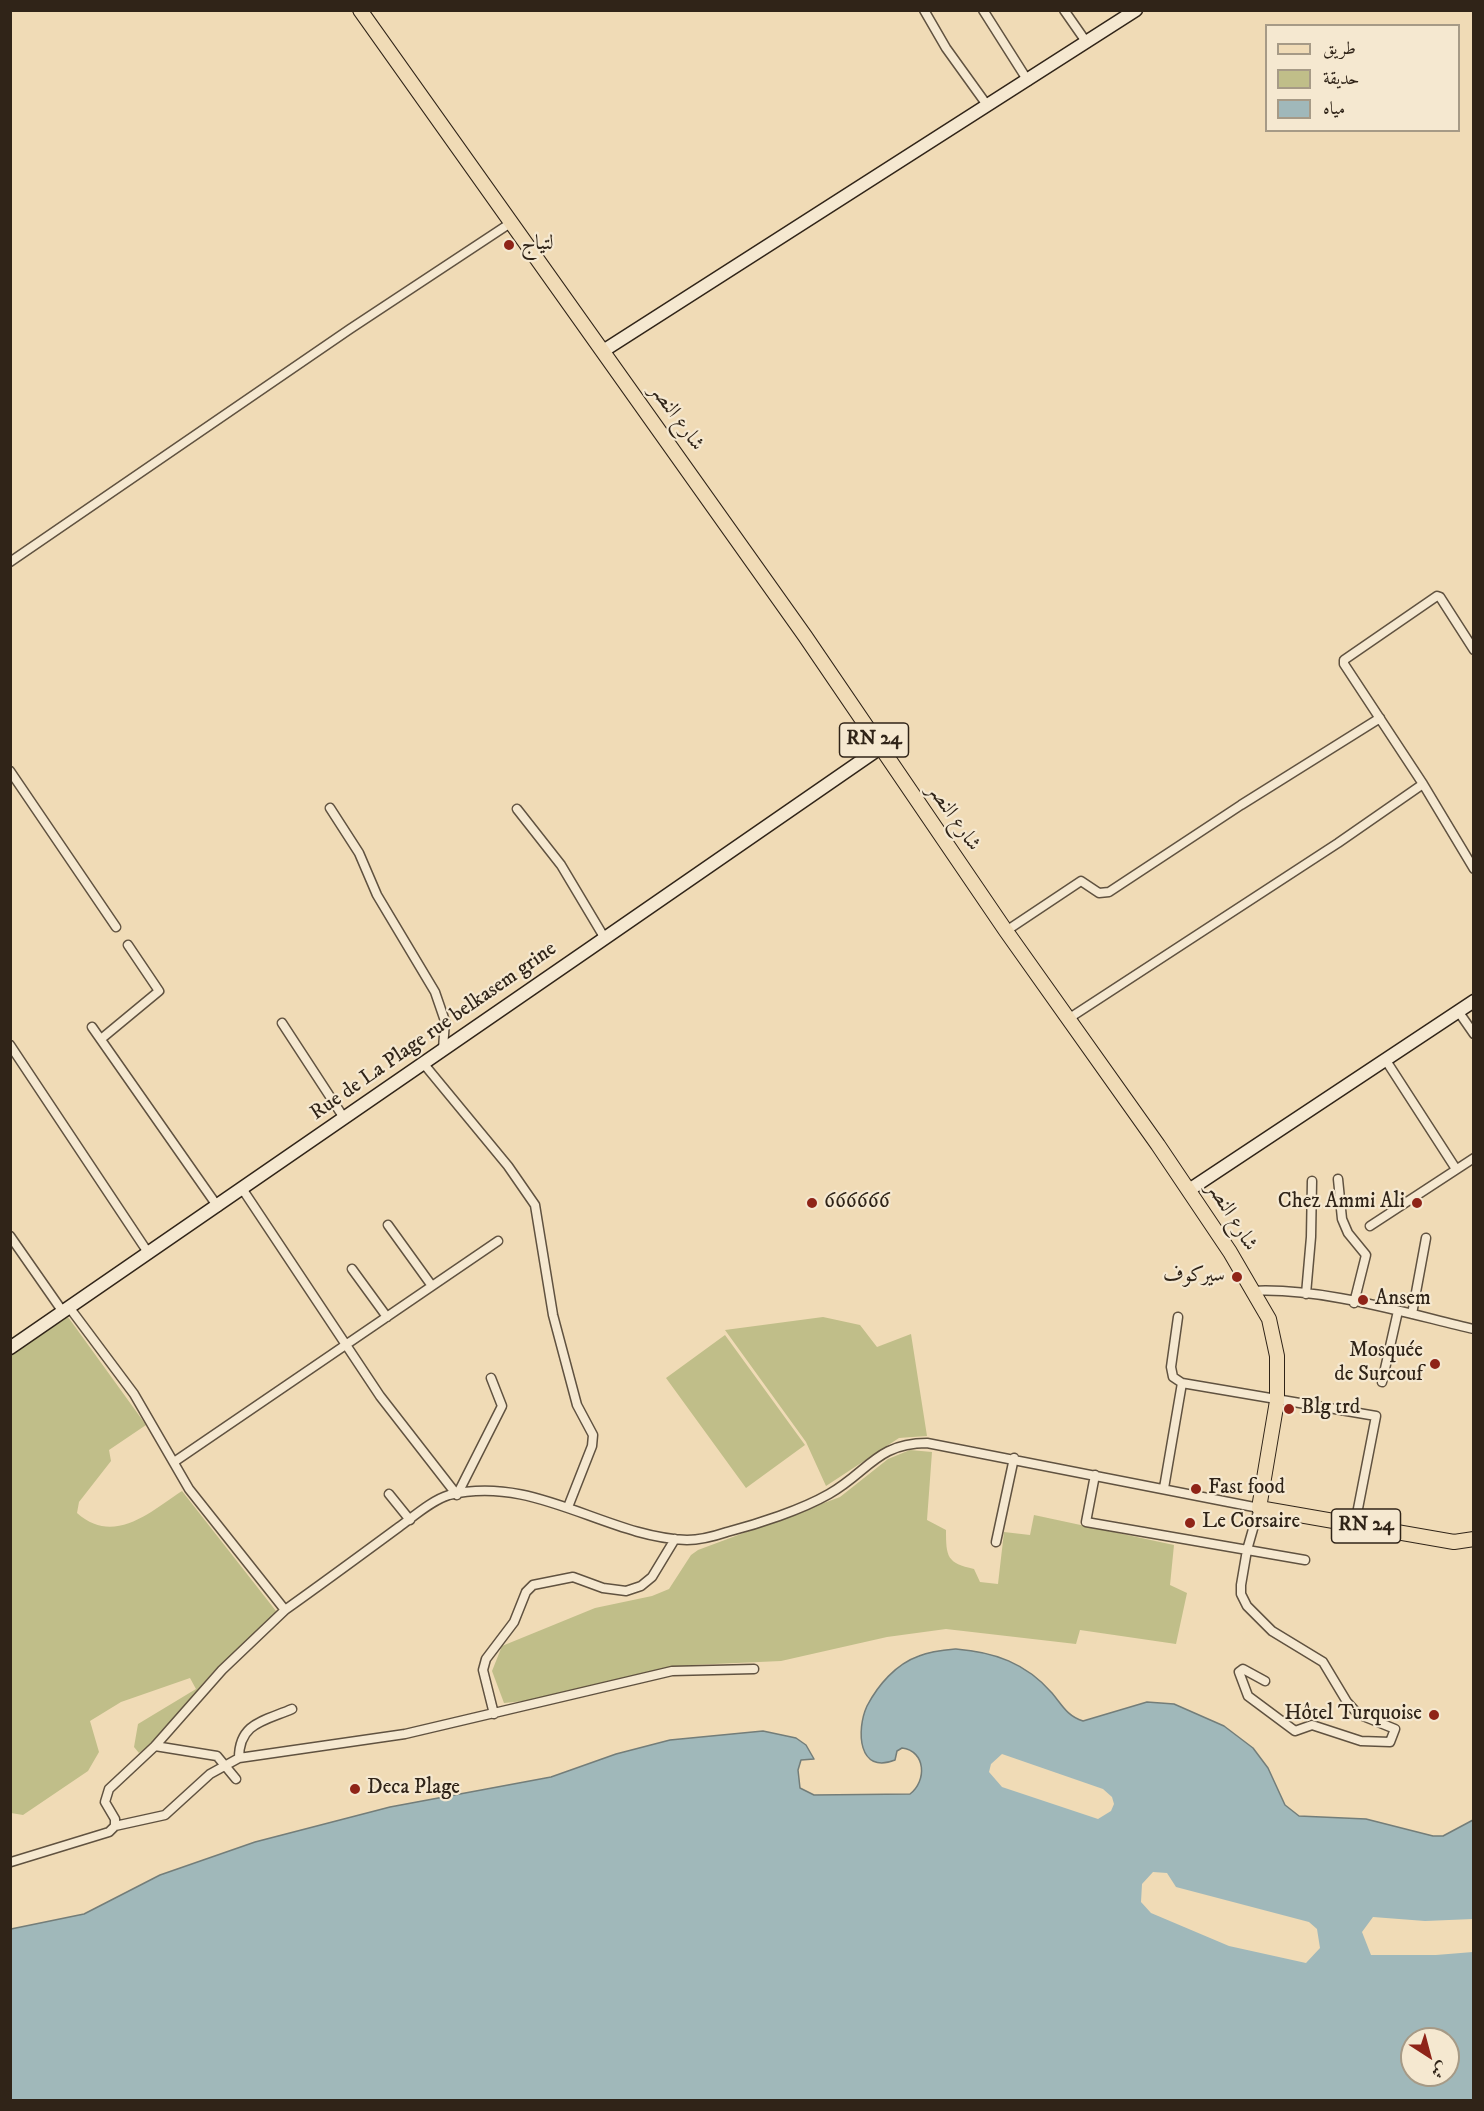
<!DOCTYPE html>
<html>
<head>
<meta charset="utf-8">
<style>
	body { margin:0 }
	#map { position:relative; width:1484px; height:2111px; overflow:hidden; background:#f0dbb6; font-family:"IM FELL DW Pica",Amiri,serif }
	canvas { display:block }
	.frame { position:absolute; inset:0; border:12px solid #302418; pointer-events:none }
	.legend { position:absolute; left:1265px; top:24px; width:195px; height:108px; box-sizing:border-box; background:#f5e8d0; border:2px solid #a69a86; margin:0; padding:8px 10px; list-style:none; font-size:18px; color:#302418 }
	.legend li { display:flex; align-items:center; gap:12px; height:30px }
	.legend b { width:30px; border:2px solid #a69a86 }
	.north { position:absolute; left:1400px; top:2027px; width:60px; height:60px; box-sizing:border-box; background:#f5e8d0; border:2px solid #a69a86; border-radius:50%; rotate:144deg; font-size:16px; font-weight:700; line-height:24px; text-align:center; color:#302418 }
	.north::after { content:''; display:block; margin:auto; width:21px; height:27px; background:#8f2418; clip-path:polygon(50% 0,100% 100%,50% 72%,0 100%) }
</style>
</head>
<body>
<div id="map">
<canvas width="1484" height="2111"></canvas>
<div class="frame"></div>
<ul class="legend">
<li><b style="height:8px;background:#f0dbb6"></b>طريق</li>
<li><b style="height:16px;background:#c0be89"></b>حديقة</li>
<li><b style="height:16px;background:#a0b8ba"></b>مياه</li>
</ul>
<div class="north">ش</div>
</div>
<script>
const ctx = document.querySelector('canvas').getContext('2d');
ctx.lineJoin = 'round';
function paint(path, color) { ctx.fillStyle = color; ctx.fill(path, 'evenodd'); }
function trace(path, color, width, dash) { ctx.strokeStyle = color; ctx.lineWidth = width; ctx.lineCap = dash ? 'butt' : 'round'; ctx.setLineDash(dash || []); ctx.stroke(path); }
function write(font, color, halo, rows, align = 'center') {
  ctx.font = font + ' "IM FELL DW Pica",Amiri,serif'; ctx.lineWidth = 4.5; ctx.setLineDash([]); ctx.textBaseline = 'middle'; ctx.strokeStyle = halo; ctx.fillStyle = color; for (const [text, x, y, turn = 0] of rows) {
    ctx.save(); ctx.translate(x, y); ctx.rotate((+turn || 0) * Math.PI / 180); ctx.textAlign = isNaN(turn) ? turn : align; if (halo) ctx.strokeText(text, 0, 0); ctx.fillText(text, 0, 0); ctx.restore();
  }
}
paint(new Path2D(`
	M 68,1317 L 146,1425 L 109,1450 L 111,1461 L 79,1502 L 77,1513 C 114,1546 150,1512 182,1491 L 276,1611 C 260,1635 233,1651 213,1672 C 188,1699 169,1732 139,1753 L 134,1747 L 138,1724 L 196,1689 L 190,1678 L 121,1702 L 90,1721 L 99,1752 L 88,1771 L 23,1815 L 11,1813 L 11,1355 Z
	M 823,1317 L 860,1325 L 877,1347 L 911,1334 L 927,1436 L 899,1438 L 826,1486 L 806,1442 L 725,1330 Z
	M 725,1335 L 805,1445 L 746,1488 L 666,1378 Z
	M 910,1450 L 932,1452 L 927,1520 L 946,1530 C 946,1557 947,1563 974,1569 L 980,1582 L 998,1584 L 1004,1532 L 1030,1535 L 1034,1515 L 1174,1545 L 1170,1585 L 1187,1593 L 1176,1644 L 1080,1630 L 1076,1644 L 946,1629 L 887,1637 L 781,1661 L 692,1665 L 535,1700 L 504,1703 L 492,1671 L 502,1646 L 595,1608 L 652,1596 L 669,1589 L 691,1555 L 698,1550 L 840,1497 L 888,1459 Z`), '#c0be89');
const water = new Path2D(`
	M 956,1649 C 994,1652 1026,1663 1052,1693 C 1062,1705 1067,1716 1083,1721 L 1147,1702 L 1174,1704 L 1224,1726 L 1253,1748 L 1268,1768 L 1285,1805 L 1299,1816 L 1366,1819 L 1433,1836 L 1443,1836 L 1473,1820 L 1473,2100 L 11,2100 L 11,1929 L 84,1914 L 160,1875 L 255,1842 L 390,1807 L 551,1777 L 616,1754 L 670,1740 L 763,1731 L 796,1738 L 806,1745 L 814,1759 L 801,1760 L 798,1770 L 800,1788 L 814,1795 L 910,1794 C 927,1781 926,1751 902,1748 L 897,1751 L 895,1760 C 858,1775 856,1730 867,1706 C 878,1685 896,1664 919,1656 C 931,1651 944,1650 956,1649 ZM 1412,2039 L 1448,2039 L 1448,2075 L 1412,2075 Z`);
paint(water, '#a0b8ba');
trace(water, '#737d79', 1.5);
paint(new Path2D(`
	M 1002,1754 L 1103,1789 L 1112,1797 L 1114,1804 L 1111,1811 L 1098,1819 L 1002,1787 L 989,1772 L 991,1764 Z
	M 1153,1872 L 1167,1873 L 1176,1887 L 1309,1922 L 1317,1929 L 1320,1948 L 1306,1963 L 1229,1946 L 1151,1913 L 1141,1902 L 1142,1884 Z
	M 1373,1917 L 1425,1921 L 1473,1919 L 1473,1952 L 1436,1955 L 1371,1955 L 1362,1932 Z`), '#f0dbb6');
const street = new Path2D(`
	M 924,10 L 946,48 L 987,105
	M 983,10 L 1028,81
	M 1064,10 L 1087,43
	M 10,562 L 350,329 L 512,222
	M 1474,650 L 1440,597 L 1437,596 L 1344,660 L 1344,664 L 1423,784 L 1474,869
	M 10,771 L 116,927
	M 330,808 L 359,853 L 377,895 L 435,992 L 445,1021 L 443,1049
	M 517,809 L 561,865 L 604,937
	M 1006,931 L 1081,881 L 1099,893 L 1109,892 L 1241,805 L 1380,718
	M 1458,1011 L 1474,1034
	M 1068,1019 L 1338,843 L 1423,784
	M 282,1023 L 344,1118
	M 92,1027 L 218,1207
	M 101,1039 L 159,991 L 128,945
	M 10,1045 L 149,1254
	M 1385,1059 L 1456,1169
	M 423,1063 L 508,1166 L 535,1205 L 553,1315 L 577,1405 L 593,1435 L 592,1446 L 568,1507
	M 1338,1179 L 1342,1219 L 1348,1233 L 1366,1255 L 1354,1303
	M 243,1190 L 380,1396 L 457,1495 L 502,1406 L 491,1378
	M 388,1225 L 432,1286
	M 1370,1226 L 1474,1158
	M 10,1236 L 63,1312
	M 352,1269 L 387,1317
	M 1251,1291 C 1321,1287 1405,1313 1474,1329
	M 1306,1294 L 1311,1237 L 1312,1181
	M 69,1307 L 134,1394 L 189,1489 L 285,1610 C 323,1583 361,1555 399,1527 C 413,1517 432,1500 449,1495 C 535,1474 605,1537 687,1540 C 699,1540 715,1536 727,1532 C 758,1524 801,1510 829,1494 C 868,1472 877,1443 927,1443 L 1259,1508 L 1247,1550 L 1241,1585 L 1241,1594 L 1247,1606 L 1272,1631 L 1323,1662 L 1347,1702 L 1358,1714 L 1395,1729 L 1390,1742 L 1361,1741 L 1312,1725 L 1295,1731 L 1248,1696 L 1239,1672 L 1243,1669 L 1265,1681
	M 1412,1314 L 1426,1238
	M 1178,1317 L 1171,1367 L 1173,1377 L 1182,1383
	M 1382,1382 L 1398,1311
	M 174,1462 L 498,1241
	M 1095,1475 L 1086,1522 L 1305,1560
	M 1164,1488 L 1182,1383 L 1376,1416 L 1355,1524
	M 389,1494 L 410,1520
	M 996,1542 L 1014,1458
	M 494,1714 L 483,1670 L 486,1659 L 514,1622 L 526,1592 L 533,1585 L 573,1577 L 603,1588 L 626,1591 L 641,1586 L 652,1577 L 675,1539
	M 155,1746 L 217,1756 L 236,1779
	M 239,1758 C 239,1723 264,1721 292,1709
	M 115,1826 L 165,1815 L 210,1774 L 239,1758 L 405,1734 L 672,1671 L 754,1669
	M 11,1862 L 109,1832 L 115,1826 L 115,1819 L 105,1802 L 109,1789 L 155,1746 L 222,1670 L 285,1610`);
const secondary = new Path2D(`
	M 603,351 L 1136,10
	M 1189,1190 L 1474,1001
	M 10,1348 C 301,1149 590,948 880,748`);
const primary = new Path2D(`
	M 360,10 L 805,636 L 1006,931 L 1158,1145 L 1230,1252 L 1269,1319 L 1277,1356 L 1277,1401 L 1259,1508 L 1454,1542 L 1474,1539`);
trace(street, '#605240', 11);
trace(secondary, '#302418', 15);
trace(primary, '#302418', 16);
trace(street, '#f5e8d0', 8);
trace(secondary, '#f5e8d0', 12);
trace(primary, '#f0dbb6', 14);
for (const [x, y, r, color] of [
	[509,245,6,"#8f2418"],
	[812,1203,6,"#8f2418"],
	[1417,1203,6,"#8f2418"],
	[1237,1277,6,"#8f2418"],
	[1363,1300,6,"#8f2418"],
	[1435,1364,6,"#8f2418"],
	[1289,1409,6,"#8f2418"],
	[1196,1489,6,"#8f2418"],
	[1190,1523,6,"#8f2418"],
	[1434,1715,6,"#8f2418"],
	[355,1789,6,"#8f2418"]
]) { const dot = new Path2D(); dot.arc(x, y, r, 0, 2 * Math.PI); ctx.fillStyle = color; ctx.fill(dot); trace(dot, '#f5e8d0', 2); }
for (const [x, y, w] of [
	[874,740,69],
	[1366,1526,69]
]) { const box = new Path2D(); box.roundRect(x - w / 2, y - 17, w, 34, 4.5); ctx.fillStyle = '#f5e8d0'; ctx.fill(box); trace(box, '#302418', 1.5); }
write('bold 20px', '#302418', null, [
	["RN 24",874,740],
	["RN 24",1366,1526]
]);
write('21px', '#302418', '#f5e8d0', [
	["لتياج",521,245],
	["666666",824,1203],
	["Chez Ammi Ali",1405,1203,"right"],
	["سيركوف",1225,1277,"right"],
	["Ansem",1375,1300],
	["Mosquée",1423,1352,"right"],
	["de Surcouf",1423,1376,"right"],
	["Blg trd",1301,1409],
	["Fast food",1208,1489],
	["Le Corsaire",1202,1523],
	["Hôtel Turquoise",1422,1715,"right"],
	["Deca Plage",367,1789]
], 'left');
write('21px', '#302418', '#f5e8d0', [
	["شارع النصر",676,418,54],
	["شارع النصر",953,818,55],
	["Rue de La Plage rue belkasem grine",434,1032,-35],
	["شارع النصر",1231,1217,58]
]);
</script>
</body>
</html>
